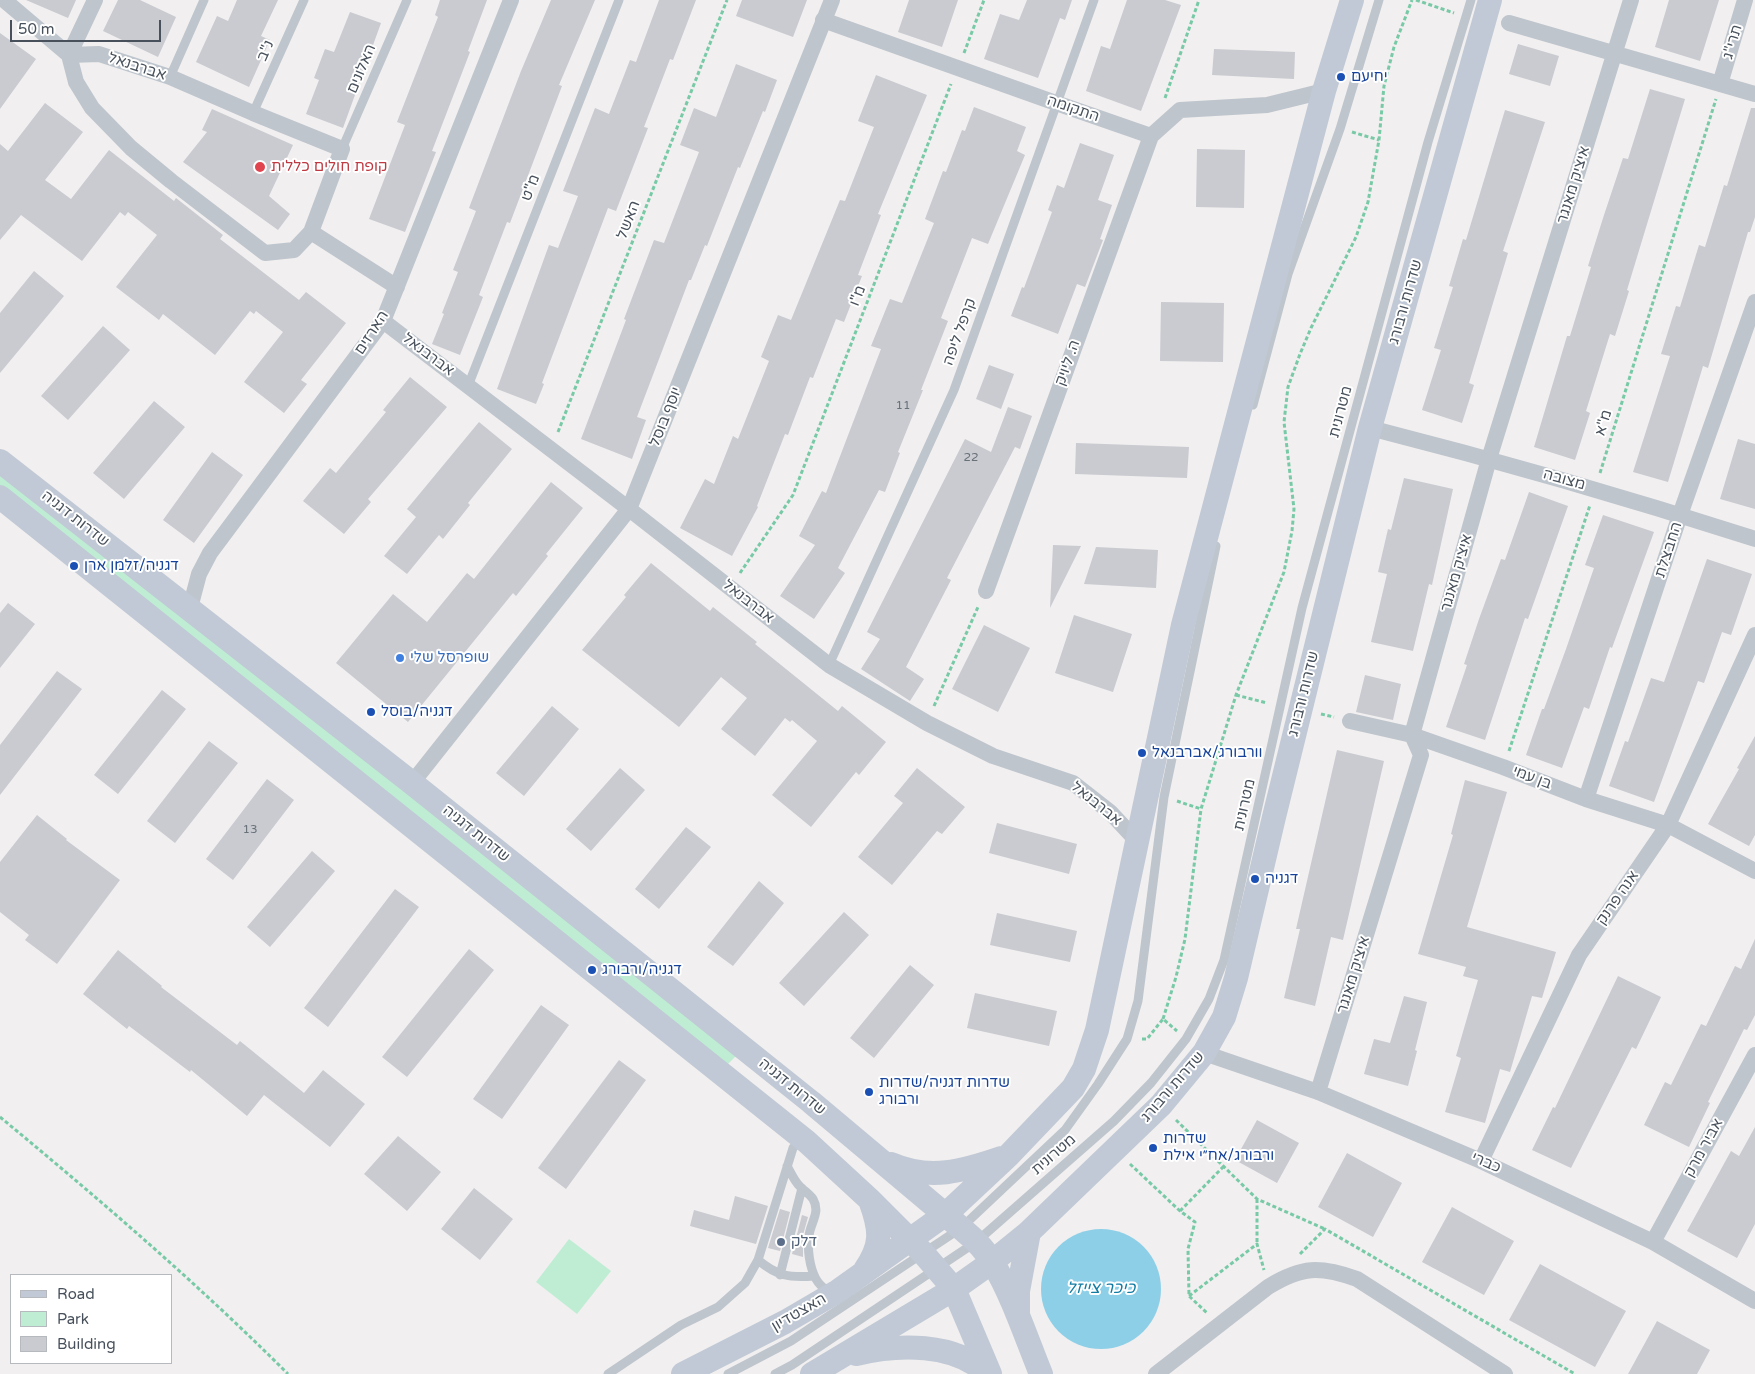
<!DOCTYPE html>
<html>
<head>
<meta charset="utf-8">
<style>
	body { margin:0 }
	#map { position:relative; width:1755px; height:1374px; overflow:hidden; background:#f1efef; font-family:"Varela Round",sans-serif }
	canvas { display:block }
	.legend { position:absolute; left:10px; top:1274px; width:162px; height:90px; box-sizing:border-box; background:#fff; border:1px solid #b6b9bd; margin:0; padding:6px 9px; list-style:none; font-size:15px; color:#48515b }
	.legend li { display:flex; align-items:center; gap:10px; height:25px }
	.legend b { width:25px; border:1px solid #b6b9bd }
	.scale { position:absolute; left:10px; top:20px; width:151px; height:22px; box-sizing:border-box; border:2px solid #48515b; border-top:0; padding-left:6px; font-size:15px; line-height:18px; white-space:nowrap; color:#48515b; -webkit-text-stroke:4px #fff; paint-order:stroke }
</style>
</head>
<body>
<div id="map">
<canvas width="1755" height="1374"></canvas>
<ul class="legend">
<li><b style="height:6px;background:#c0c9d5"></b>Road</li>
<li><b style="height:14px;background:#bfedd4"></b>Park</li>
<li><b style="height:14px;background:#c9cbd1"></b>Building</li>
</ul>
<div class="scale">50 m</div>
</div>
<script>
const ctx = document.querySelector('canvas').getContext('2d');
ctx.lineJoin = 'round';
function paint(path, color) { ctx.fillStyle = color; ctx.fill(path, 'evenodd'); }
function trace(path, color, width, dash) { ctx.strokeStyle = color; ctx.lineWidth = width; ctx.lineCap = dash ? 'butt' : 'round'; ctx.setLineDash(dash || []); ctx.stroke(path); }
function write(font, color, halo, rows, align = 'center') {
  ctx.font = font + ' "Varela Round","Noto Sans Hebrew",sans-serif'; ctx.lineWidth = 4; ctx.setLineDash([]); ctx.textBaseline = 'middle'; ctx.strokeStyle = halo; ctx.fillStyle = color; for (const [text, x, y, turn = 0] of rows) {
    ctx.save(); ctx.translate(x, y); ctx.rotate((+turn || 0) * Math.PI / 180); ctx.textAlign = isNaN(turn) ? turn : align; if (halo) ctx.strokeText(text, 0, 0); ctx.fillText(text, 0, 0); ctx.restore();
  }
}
paint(new Path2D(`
	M 0,467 L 742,1050 L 722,1070 L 0,490 Z
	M 569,1239 L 611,1271 L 577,1314 L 536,1282 Z`), '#bfedd4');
paint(new Path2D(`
	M1041 1289a60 60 0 1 1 120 0a60 60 0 1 1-120 0Z`), '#8ecfe8');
paint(new Path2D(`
	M 26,0 L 76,0 L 68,18 Z
	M 118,0 L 140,0 L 176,17 L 158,57 L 103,31 Z
	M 237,0 L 278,0 L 261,36 L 270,40 L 249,87 L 196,62 L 217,16 L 228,21 Z
	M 440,0 L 487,0 L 468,51 L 470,52 L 432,151 L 436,152 L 405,232 L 369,219 L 405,125 L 397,122 L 438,17 L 435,15 Z
	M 551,0 L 595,0 L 559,85 L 562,86 L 510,223 L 507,222 L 479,295 L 483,297 L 460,355 L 432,344 L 444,314 L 442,313 L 458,272 L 453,270 L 476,211 L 469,208 L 521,71 Z
	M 659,0 L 696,0 L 673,60 L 670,59 L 644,127 L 648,128 L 616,211 L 608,208 L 542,383 L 544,384 L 536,404 L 497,389 L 549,245 L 558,248 L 578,196 L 563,191 L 595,108 L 609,114 L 630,60 L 636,62 Z
	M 742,0 L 807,0 L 793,37 L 736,16 Z
	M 909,0 L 958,0 L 942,47 L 898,32 Z
	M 1027,0 L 1072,0 L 1065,20 L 1060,18 L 1038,78 L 984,59 L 1000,14 L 1019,20 Z
	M 1127,0 L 1165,0 L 1181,5 L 1141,111 L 1086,91 L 1101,46 L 1110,49 Z
	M 1669,0 L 1719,0 L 1700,61 L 1655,47 Z
	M 350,12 L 381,23 L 343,128 L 306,114 L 319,80 L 314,78 L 325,49 L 334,52 Z
	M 0,33 L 36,59 L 0,109 Z
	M 1518,44 L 1559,56 L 1550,86 L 1509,74 Z
	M 1214,49 L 1295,52 L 1294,79 L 1212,75 Z
	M 736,64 L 777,80 L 765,112 L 763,111 L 740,168 L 738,167 L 707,246 L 705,245 L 691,280 L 689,280 L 637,417 L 646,420 L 632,459 L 581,439 L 626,320 L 624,319 L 654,240 L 664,243 L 699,152 L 680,145 L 694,108 L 716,117 Z
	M 876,75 L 927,95 L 878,214 L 881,215 L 858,275 L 862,276 L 844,322 L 836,319 L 813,378 L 810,377 L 788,435 L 785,434 L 757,506 L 758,507 L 732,556 L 680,528 L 705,479 L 714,484 L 733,436 L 738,439 L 769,361 L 761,357 L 778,315 L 791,320 L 840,200 L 845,201 L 874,127 L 858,121 Z
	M 1650,89 L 1685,99 L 1627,290 L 1629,291 L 1615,336 L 1610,334 L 1586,411 L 1590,413 L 1575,460 L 1534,447 L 1567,336 L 1570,336 L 1591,267 L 1588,266 L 1604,215 L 1623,158 L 1628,159 Z
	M 45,103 L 83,132 L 45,180 L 71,199 L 109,150 L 174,201 L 176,198 L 223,235 L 220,239 L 299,300 L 306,292 L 346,323 L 301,380 L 307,384 L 284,413 L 244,382 L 283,332 L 256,311 L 254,314 L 250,311 L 215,355 L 163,314 L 159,320 L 116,287 L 157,235 L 128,212 L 125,216 L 120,212 L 82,261 L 21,215 L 0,240 L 0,144 L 8,151 Z
	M 974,107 L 1026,127 L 1017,151 L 1025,155 L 988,244 L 972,238 L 941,318 L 948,321 L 921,390 L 923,390 L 898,452 L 900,453 L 885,492 L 879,490 L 838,568 L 845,573 L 814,619 L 780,596 L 815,545 L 799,536 L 822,491 L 826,493 L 881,349 L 871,346 L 890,299 L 902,303 L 934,223 L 925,219 L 943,171 L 946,172 L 962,130 L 965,131 Z
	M 1751,108 L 1755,108 L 1755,217 L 1750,232 L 1748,232 L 1708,368 L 1703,366 L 1668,482 L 1633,472 L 1670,356 L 1661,354 L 1676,306 L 1680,307 L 1699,245 L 1705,247 L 1724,185 L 1727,186 Z
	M 212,109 L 293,145 L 269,196 L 290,214 L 278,230 L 183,162 L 207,132 L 202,130 Z
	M 1505,110 L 1545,122 L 1503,251 L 1508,253 L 1469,383 L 1474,385 L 1462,423 L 1422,410 L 1441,350 L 1434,348 L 1453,287 L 1449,286 L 1463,239 L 1466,240 Z
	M 1080,143 L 1114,155 L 1098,200 L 1112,205 L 1100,239 L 1103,240 L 1085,287 L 1077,284 L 1058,334 L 1011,316 L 1022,287 L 1024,288 L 1052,212 L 1048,210 L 1057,185 L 1064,188 Z
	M 1197,149 L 1245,150 L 1244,208 L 1196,207 Z
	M 34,271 L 64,296 L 0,373 L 0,313 Z
	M 1161,302 L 1224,303 L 1223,362 L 1160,361 Z
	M 103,326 L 130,350 L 68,420 L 41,396 Z
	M 989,365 L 1014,374 L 1001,409 L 976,399 Z
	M 410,377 L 447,407 L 368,499 L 371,502 L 344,534 L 303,501 L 330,468 L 336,473 L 386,412 L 383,410 Z
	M 154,401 L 185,427 L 124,499 L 93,473 Z
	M 1008,407 L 1032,416 L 1020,449 L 1015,447 L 947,578 L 951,580 L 906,667 L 924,679 L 910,701 L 861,669 L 880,639 L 867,632 L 965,439 L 991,452 Z
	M 479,422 L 512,449 L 468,503 L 470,505 L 443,539 L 439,535 L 407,574 L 384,556 L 416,517 L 407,509 Z
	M 1738,439 L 1755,444 L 1755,509 L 1720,499 Z
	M 1076,443 L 1189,447 L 1187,478 L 1075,474 Z
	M 212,452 L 243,475 L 194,543 L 163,520 Z
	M 1404,478 L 1453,489 L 1432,585 L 1429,584 L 1413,651 L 1371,642 L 1387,574 L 1378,572 L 1388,529 L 1391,530 Z
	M 551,482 L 583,508 L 546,554 L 548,556 L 516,596 L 513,593 L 408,722 L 336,663 L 393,594 L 427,622 L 467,573 L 474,579 Z
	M 1529,492 L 1568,506 L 1528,619 L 1525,618 L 1485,740 L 1446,727 L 1467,665 L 1464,664 L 1479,619 L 1501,559 L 1505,560 Z
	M 1603,515 L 1654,532 L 1612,648 L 1610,647 L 1589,709 L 1584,707 L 1562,768 L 1526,755 L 1542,709 L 1544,709 L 1566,649 L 1594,568 L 1585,565 Z
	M 1053,545 L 1081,546 L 1050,608 Z
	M 1096,547 L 1158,550 L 1156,588 L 1084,584 Z
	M 1707,559 L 1752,574 L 1731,635 L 1722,632 L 1704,683 L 1698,681 L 1654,802 L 1609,786 L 1625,741 L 1628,742 L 1651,678 L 1664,682 Z
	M 651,563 L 710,611 L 713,607 L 757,642 L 755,644 L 838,711 L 842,706 L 886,742 L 859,775 L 856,772 L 811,827 L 772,795 L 817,741 L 792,720 L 790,722 L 785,718 L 755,756 L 721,729 L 747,698 L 721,677 L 679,727 L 582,650 L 626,597 L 624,595 Z
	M 8,603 L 35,624 L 0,668 L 0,613 Z
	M 1074,615 L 1132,634 L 1113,692 L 1055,673 Z
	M 984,625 L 1030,648 L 998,712 L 952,689 Z
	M 57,671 L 82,689 L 0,795 L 0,745 Z
	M 1365,675 L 1401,684 L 1393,720 L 1356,712 Z
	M 162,690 L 186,709 L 118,794 L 94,775 Z
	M 552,706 L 579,729 L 524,796 L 496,773 Z
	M 1755,736 L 1755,835 L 1749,846 L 1708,824 L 1739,769 L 1737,768 Z
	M 209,741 L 238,763 L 175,843 L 147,821 Z
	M 1337,750 L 1384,761 L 1343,940 L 1331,937 L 1315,1006 L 1284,998 L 1300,929 L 1296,929 Z
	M 620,768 L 645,790 L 591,851 L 566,829 Z
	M 917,768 L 965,807 L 942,834 L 937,831 L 892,885 L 858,857 L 903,803 L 894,796 Z
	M 267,779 L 294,800 L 233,880 L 206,859 Z
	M 1465,780 L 1507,792 L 1467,927 L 1556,952 L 1542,998 L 1532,996 L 1510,1072 L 1500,1069 L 1485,1123 L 1445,1112 L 1461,1058 L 1456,1056 L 1478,980 L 1463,976 L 1466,967 L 1418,954 L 1453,835 L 1451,834 Z
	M 37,815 L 67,839 L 66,840 L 120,880 L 57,964 L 25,940 L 29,935 L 0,912 L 0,862 Z
	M 997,823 L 1077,844 L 1069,874 L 989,853 Z
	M 686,827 L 711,847 L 659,909 L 635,889 Z
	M 312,851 L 335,871 L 270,947 L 247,927 Z
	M 759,881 L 784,903 L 733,966 L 707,947 Z
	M 395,889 L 419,907 L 328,1027 L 304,1008 Z
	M 844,912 L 869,935 L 804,1006 L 779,983 Z
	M 997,913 L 1077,931 L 1070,962 L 990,945 Z
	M 1755,939 L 1755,1015 L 1747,1030 L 1744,1029 L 1708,1102 L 1710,1103 L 1689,1147 L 1644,1125 L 1665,1082 L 1671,1085 L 1701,1024 L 1706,1026 L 1735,966 L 1741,969 Z
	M 469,949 L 494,970 L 407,1077 L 382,1057 Z
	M 118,950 L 162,986 L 161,987 L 237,1045 L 240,1041 L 304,1093 L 323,1070 L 365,1104 L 330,1147 L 264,1095 L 247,1116 L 191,1070 L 190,1072 L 129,1026 L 127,1029 L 83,994 Z
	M 910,965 L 934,985 L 874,1058 L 850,1038 Z
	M 1618,976 L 1661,997 L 1636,1049 L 1632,1047 L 1571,1168 L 1532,1150 L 1553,1107 L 1555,1108 Z
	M 975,993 L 1057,1011 L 1049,1046 L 967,1028 Z
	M 1404,996 L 1427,1002 L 1415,1050 L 1417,1051 L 1408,1086 L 1364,1074 L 1374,1039 L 1390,1043 Z
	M 541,1005 L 569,1025 L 502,1119 L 473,1099 Z
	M 619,1060 L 646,1080 L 566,1189 L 538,1168 Z
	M 1257,1120 L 1299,1143 L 1277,1183 L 1235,1160 Z
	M 1755,1127 L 1755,1224 L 1737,1258 L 1687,1231 L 1731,1151 L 1739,1156 Z
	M 398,1136 L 441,1172 L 407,1211 L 364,1174 Z
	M 1347,1153 L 1402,1183 L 1373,1237 L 1318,1207 Z
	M 474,1188 L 513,1219 L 480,1260 L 441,1229 Z
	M 735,1196 L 768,1206 L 756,1244 L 690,1226 L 694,1210 L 729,1220 Z
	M 1452,1207 L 1514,1241 L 1484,1295 L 1422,1262 Z
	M 780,1209 L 790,1212 L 780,1251 L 768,1248 Z
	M 802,1215 L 808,1217 L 803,1235 L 803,1257 L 792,1254 Z
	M 1540,1264 L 1626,1311 L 1595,1367 L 1509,1320 Z
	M 1657,1321 L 1710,1350 L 1697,1374 L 1628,1374 Z`), '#c9cbd1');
trace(new Path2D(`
	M 1416,0 L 1454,13
	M 964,53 L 984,0
	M 1165,98 L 1199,0
	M 1352,132 L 1379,140
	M 558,432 L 727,0
	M 1600,473 L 1716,99
	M 740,573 L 793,495 L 951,84
	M 1236,695 L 1267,703
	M 934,706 L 978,607
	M 1321,714 L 1334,717
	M 1509,751 L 1590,505
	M 1177,801 L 1201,809
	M 1163,1019 L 1176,977 L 1185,939 L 1201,809 L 1236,695 L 1284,572 L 1292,531 L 1294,509 L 1284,422 L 1288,387 L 1300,354 L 1311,328 L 1356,237 L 1368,202 L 1379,140 L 1384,86 L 1394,47 L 1412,0
	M 1142,1039 L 1147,1039 L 1163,1019 L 1177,1031
	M 0,1117 C 99,1199 197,1283 288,1374
	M 1176,1120 L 1257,1199 L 1325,1229
	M 1130,1164 L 1180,1211 L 1195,1222 L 1188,1249 L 1189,1296 L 1207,1313
	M 1257,1199 L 1257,1244
	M 1180,1211 L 1224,1166
	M 1300,1254 L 1325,1229 L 1575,1374
	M 1189,1296 L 1257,1244 L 1264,1270`), '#78caa7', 3, [4, 2.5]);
trace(new Path2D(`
	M 170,77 L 204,0
	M 253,113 L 304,0
	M 342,149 L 407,0
	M 468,386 L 619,0
	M 1253,405 L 1288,274 L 1340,129 L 1379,0
	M 829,665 L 954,390 L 1094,0
	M 787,1166 C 790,1171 793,1178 797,1183 C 801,1189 809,1193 813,1199 C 821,1213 810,1223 809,1236 C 807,1254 811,1289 833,1291
	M 758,1260 C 777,1276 789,1278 814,1276
	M 780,1275 L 802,1188
	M 608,1374 L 681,1325 L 718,1307 L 745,1283 L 758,1260 L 793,1148 L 799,1141 L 803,1141
	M 728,1374 L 791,1341 L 961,1228 L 1065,1130 L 1098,1084 L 1127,1039 L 1138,1001 L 1164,797 L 1216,546
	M 775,1374 L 792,1365 L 976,1242 L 1114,1121 L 1151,1083 L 1186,1039 L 1209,999 L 1224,960 L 1302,608 L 1428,142 L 1471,0`), '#bec5cd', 9);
trace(new Path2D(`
	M 4,0 L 69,55 L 76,82 L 92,108 L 131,148 L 171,181 L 265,253 L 294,250 L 311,232
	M 823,20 L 1056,103 L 1151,136 L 1180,110 L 1267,105 L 1324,91
	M 1509,23 L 1755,94
	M 69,55 L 99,54 L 170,77 L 253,113 L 342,149 L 311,232 L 397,287
	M 69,55 L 95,0
	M 1720,84 L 1745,0
	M 383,321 L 629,509 L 829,665 L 927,723 L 993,756 L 1073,783 L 1110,812 L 1137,841
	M 1370,428 C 1500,461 1628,498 1755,539
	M 986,591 L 1151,136
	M 190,608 L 199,574 L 210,553 L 383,321 L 511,0
	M 1350,721 L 1412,735 L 1503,767 L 1586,799 L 1668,825 L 1755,871
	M 412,783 L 629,509 L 832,0
	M 1586,799 L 1680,515 L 1755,302
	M 1204,1053 L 1318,1092 L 1481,1161 L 1653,1242 L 1755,1301
	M 1318,1092 L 1421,755 L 1412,735 L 1489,459 L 1631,0
	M 1481,1161 L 1579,955 L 1668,825 L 1755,635
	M 1653,1242 L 1755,1055
	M 1156,1374 L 1268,1287 C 1302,1266 1320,1266 1357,1279 L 1505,1374`), '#bec5cd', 16);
trace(new Path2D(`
	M 0,461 L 412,783 L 811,1102 L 961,1228 C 973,1238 985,1249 993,1263 C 1013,1297 1026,1337 1041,1374
	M 0,497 L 806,1141 L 869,1199 L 923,1253 L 954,1289 L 990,1374
	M 891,1164 C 930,1181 963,1171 1001,1158
	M 865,1270 C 882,1245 881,1231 871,1203
	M 1018,1312 L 1018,1291 L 1029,1232
	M 856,1354 C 897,1344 955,1342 987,1374
	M 683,1374 L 785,1322 L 838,1291 L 946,1214 L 1008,1156 L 1073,1088 L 1084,1069 L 1097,1030 L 1183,625 L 1324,91 L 1352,0
	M 812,1374 L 954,1289 L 992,1262 L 1029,1232 L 1161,1105 L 1204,1053 L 1224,1017 L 1236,978 L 1274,817 L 1370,428 L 1490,0`), '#c0c9d5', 24);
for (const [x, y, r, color] of [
	[1341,77,5,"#1a4fb4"],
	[260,167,6,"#e0444e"],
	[74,566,5,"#1a4fb4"],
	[400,658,5,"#3f7fe0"],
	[371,712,5,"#1a4fb4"],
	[1142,753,5,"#1a4fb4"],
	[1255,879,5,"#1a4fb4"],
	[592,970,5,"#1a4fb4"],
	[869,1092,5,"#1a4fb4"],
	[1153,1148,5,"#1a4fb4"],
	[781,1242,5,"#5c6f8a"]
]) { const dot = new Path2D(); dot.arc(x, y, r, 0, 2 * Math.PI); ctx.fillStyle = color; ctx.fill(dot); trace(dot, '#fff', 2); }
write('12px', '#687078', null, [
	["11",903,406],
	["22",971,458],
	["13",250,830]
]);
write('15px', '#48515b', '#fff', [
	["תרי\"ג",1733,42,-73],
	["נ\"ב",266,51,-66],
	["אברבנאל",137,67,18],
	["האלונים",362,69,-67],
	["התקומה",1073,109,19],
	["איציק מאנגר",1574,185,-73],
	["מ\"ט",531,188,-69],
	["האשל",629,220,-69],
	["מ\"ו",858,296,-69],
	["שדרות ורבורג",1406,302,-74],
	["קרפל ליפה",960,332,-70],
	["הארזים",372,333,-57],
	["אברבנאל",428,355,37],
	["ה. ליויק",1068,363,-70],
	["מטרונית",1341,412,-75],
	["יוסף בוסל",666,417,-68],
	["מ\"א",1604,423,-73],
	["מצובה",1564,480,16],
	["שדרות דגניה",75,519,38],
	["החבצלת",1669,550,-72],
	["איציק מאנגר",1457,573,-74],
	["אברבנאל",748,602,38],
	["שדרות ורבורג",1304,694,-76],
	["בן עמי",1532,778,21],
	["אברבנאל",1096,804,39],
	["מטרונית",1245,805,-77],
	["שדרות דגניה",476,834,39],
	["אנה פרנק",1618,898,-55],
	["איציק מאנגר",1354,975,-73],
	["שדרות דגניה",792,1087,39],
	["שדרות ורבורג",1173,1087,-49],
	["אביר מרק",1704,1148,-61],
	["מטרונית",1054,1155,-41],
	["כברי",1486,1163,24],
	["האצטדיון",799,1313,-30]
]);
write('15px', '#164399', '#fff', [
	["יחיעם",1351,77],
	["דגניה/זלמן ארן",84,566],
	["דגניה/בוסל",381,712],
	["וורבורג/אברבנאל",1152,753],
	["דגניה",1265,879],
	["דגניה/ורבורג",602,970],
	["שדרות דגניה/שדרות",879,1083],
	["ורבורג",879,1100],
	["שדרות",1163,1139],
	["ורבורג/אח״י אילת",1163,1156]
], 'left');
write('15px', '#be3a42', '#fff', [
	["קופת חולים כללית",271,167]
], 'left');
write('15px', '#366cbe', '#fff', [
	["שופרסל שלי",410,658]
], 'left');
write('15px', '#4e5e75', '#fff', [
	["דלק",791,1242]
], 'left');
write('italic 16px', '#127ca4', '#fff', [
	["כיכר צייזל",1101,1289]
]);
</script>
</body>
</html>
